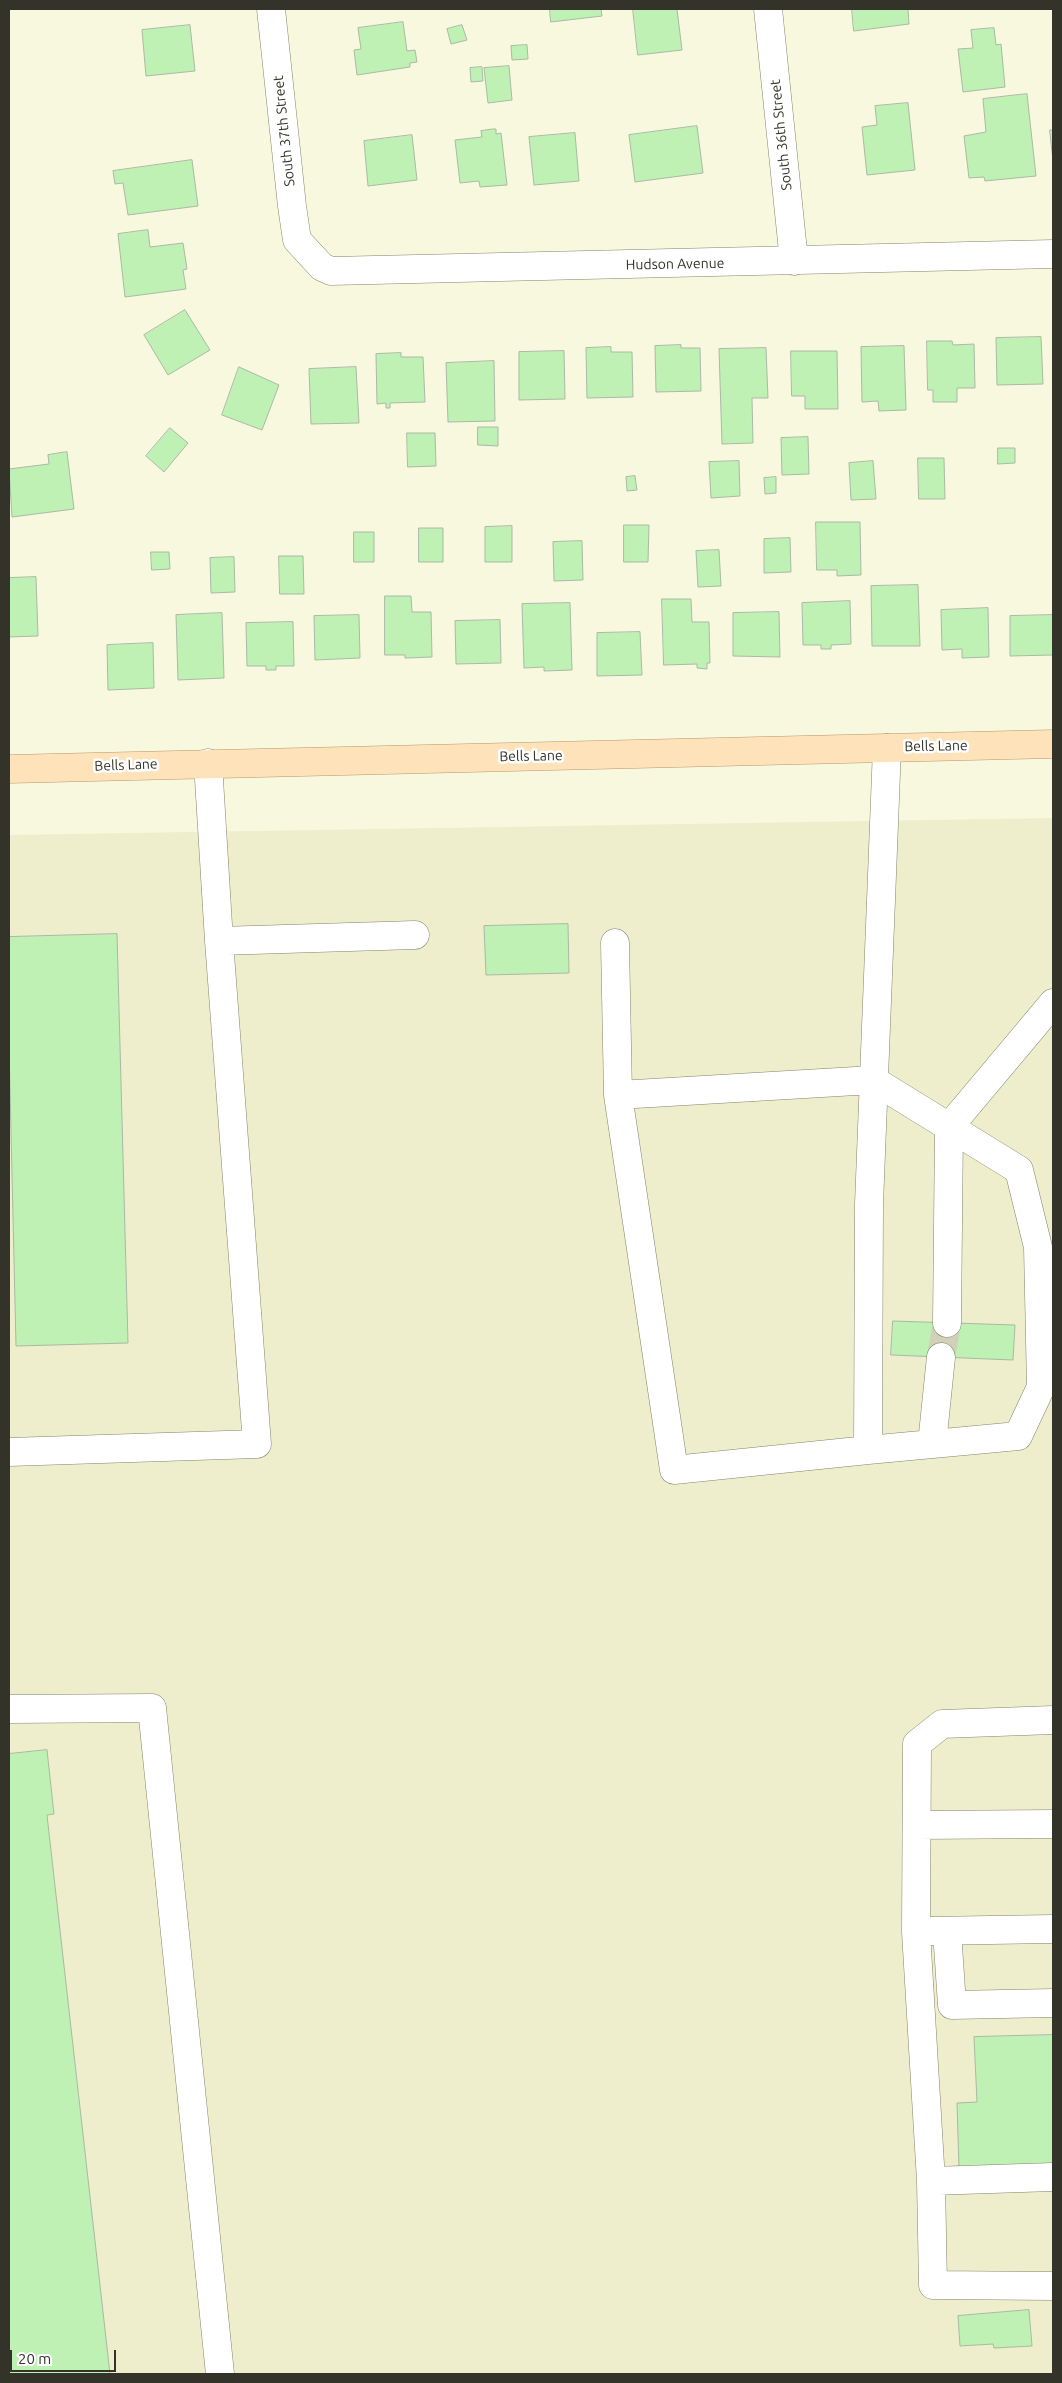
<!DOCTYPE html>
<html>
<head>
<meta charset="utf-8">
<style>
	body { margin:0 }
	#map { position:relative; width:1062px; height:2383px; overflow:hidden; background:#f8f8de; font-family:Ubuntu,sans-serif }
	canvas { display:block }
	.frame { position:absolute; inset:0; border:10px solid #333329; pointer-events:none }
	.scale { position:absolute; left:10px; top:2350px; width:106px; height:22px; box-sizing:border-box; border:2px solid #333329; border-top:0; padding-left:6px; font-size:15px; line-height:18px; white-space:nowrap; color:#333329; -webkit-text-stroke:4px #fff; paint-order:stroke }
</style>
</head>
<body>
<div id="map">
<canvas width="1062" height="2383"></canvas>
<div class="frame"></div>
<div class="scale">20 m</div>
</div>
<script>
const ctx = document.querySelector('canvas').getContext('2d');
ctx.lineJoin = 'round';
function paint(path, color) { ctx.fillStyle = color; ctx.fill(path, 'evenodd'); }
function trace(path, color, width, dash) { ctx.strokeStyle = color; ctx.lineWidth = width; ctx.lineCap = dash ? 'butt' : 'round'; ctx.setLineDash(dash || []); ctx.stroke(path); }
function write(font, color, halo, rows, align = 'center') {
  ctx.font = font + ' Ubuntu,sans-serif'; ctx.lineWidth = 5; ctx.setLineDash([]); ctx.textBaseline = 'middle'; ctx.strokeStyle = halo; ctx.fillStyle = color; for (const [text, x, y, turn = 0] of rows) {
    ctx.save(); ctx.translate(x, y); ctx.rotate((+turn || 0) * Math.PI / 180); ctx.textAlign = isNaN(turn) ? turn : align; if (halo) ctx.strokeText(text, 0, 0); ctx.fillText(text, 0, 0); ctx.restore();
  }
}
paint(new Path2D(`
	M 1053,818 L 1053,2374 L 9,2374 L 9,835 Z`), '#eec');
const building = new Path2D(`
	M 550,9 L 601,9 L 602,16 L 551,22 Z
	M 633,9 L 677,9 L 682,50 L 638,55 Z
	M 852,9 L 908,9 L 909,24 L 854,31 Z
	M 403,22 L 407,51 L 415,50 L 417,62 L 410,63 L 410,67 L 357,75 L 354,50 L 361,49 L 358,28 Z
	M 190,25 L 195,71 L 146,76 L 142,30 Z
	M 462,25 L 467,40 L 451,44 L 447,29 Z
	M 994,28 L 996,45 L 1001,44 L 1005,87 L 963,92 L 958,49 L 973,48 L 971,30 Z
	M 527,45 L 528,59 L 512,60 L 511,46 Z
	M 509,66 L 512,100 L 488,103 L 484,68 Z
	M 482,67 L 483,81 L 471,82 L 470,68 Z
	M 1027,94 L 1036,176 L 985,181 L 984,177 L 969,178 L 964,136 L 986,132 L 983,99 Z
	M 908,103 L 915,170 L 867,175 L 862,127 L 877,125 L 875,106 Z
	M 697,126 L 703,173 L 635,182 L 629,135 Z
	M 493,129 L 496,129 L 496,134 L 501,133 L 507,185 L 480,187 L 479,181 L 460,183 L 455,140 L 482,137 L 481,131 Z
	M 1050,130 L 1053,130 L 1053,160 Z
	M 575,133 L 579,181 L 534,185 L 529,137 Z
	M 412,135 L 417,180 L 368,186 L 364,141 Z
	M 192,160 L 198,206 L 128,215 L 123,183 L 115,184 L 113,171 Z
	M 148,230 L 150,247 L 183,243 L 187,269 L 183,270 L 186,289 L 125,297 L 118,234 Z
	M 185,310 L 210,350 L 168,375 L 144,335 Z
	M 1041,337 L 1043,384 L 997,385 L 996,338 Z
	M 927,341 L 952,341 L 953,345 L 974,344 L 975,388 L 957,388 L 957,402 L 933,402 L 933,390 L 928,390 Z
	M 681,345 L 681,348 L 700,348 L 701,391 L 656,392 L 655,346 Z
	M 904,346 L 906,410 L 879,411 L 878,401 L 862,402 L 861,347 Z
	M 611,347 L 611,352 L 632,352 L 633,397 L 587,398 L 586,348 Z
	M 766,348 L 768,398 L 752,398 L 753,443 L 722,444 L 719,349 Z
	M 564,351 L 565,399 L 519,400 L 519,352 Z
	M 791,351 L 837,351 L 838,409 L 805,409 L 805,396 L 792,396 Z
	M 401,353 L 401,357 L 423,357 L 425,402 L 390,403 L 390,408 L 386,408 L 386,403 L 377,404 L 376,354 Z
	M 494,361 L 495,421 L 448,422 L 446,363 Z
	M 239,367 L 279,385 L 262,430 L 222,415 Z
	M 356,367 L 359,423 L 311,424 L 309,369 Z
	M 478,427 L 498,427 L 498,446 L 478,445 Z
	M 170,428 L 188,443 L 164,472 L 146,456 Z
	M 407,433 L 435,433 L 436,466 L 408,467 Z
	M 808,437 L 809,474 L 782,475 L 781,438 Z
	M 998,448 L 1015,448 L 1015,463 L 998,464 Z
	M 67,452 L 74,509 L 12,517 L 9,469 L 49,464 L 48,455 Z
	M 918,458 L 944,458 L 945,499 L 919,499 Z
	M 739,461 L 740,496 L 711,498 L 709,462 Z
	M 873,461 L 876,499 L 851,500 L 849,463 Z
	M 635,476 L 637,490 L 627,491 L 626,477 Z
	M 776,477 L 776,493 L 765,494 L 764,478 Z
	M 816,522 L 860,522 L 861,575 L 837,576 L 837,570 L 817,570 Z
	M 624,525 L 649,525 L 648,562 L 624,562 Z
	M 512,526 L 512,562 L 485,562 L 485,527 Z
	M 419,528 L 443,528 L 443,562 L 419,562 Z
	M 354,532 L 374,532 L 374,562 L 354,562 Z
	M 790,538 L 791,572 L 764,573 L 764,539 Z
	M 582,541 L 583,580 L 554,581 L 553,542 Z
	M 719,550 L 721,586 L 698,587 L 696,551 Z
	M 151,552 L 169,552 L 170,569 L 152,570 Z
	M 279,556 L 303,556 L 304,594 L 280,594 Z
	M 234,557 L 235,592 L 211,593 L 210,558 Z
	M 36,577 L 38,636 L 9,637 L 9,578 Z
	M 918,585 L 920,646 L 872,646 L 871,586 Z
	M 385,596 L 411,596 L 412,612 L 431,612 L 432,657 L 407,658 L 405,658 L 405,655 L 385,655 Z
	M 662,599 L 691,599 L 692,622 L 709,622 L 710,663 L 707,663 L 707,669 L 697,668 L 697,664 L 664,665 Z
	M 850,601 L 851,644 L 831,645 L 831,649 L 821,649 L 821,645 L 803,645 L 802,603 Z
	M 570,603 L 572,670 L 544,671 L 544,667 L 524,668 L 522,604 Z
	M 988,608 L 989,657 L 962,658 L 962,649 L 942,650 L 941,610 Z
	M 779,612 L 780,657 L 733,656 L 733,613 Z
	M 222,613 L 224,678 L 178,680 L 176,615 Z
	M 359,615 L 360,658 L 315,660 L 314,616 Z
	M 1053,615 L 1053,655 L 1010,656 L 1010,616 Z
	M 500,620 L 501,663 L 456,664 L 455,621 Z
	M 293,622 L 294,666 L 276,666 L 276,670 L 266,670 L 266,666 L 247,666 L 246,623 Z
	M 640,632 L 642,675 L 597,676 L 597,633 Z
	M 153,643 L 154,688 L 108,690 L 107,645 Z
	M 568,924 L 569,973 L 486,975 L 484,926 Z
	M 117,934 L 128,1343 L 16,1346 L 9,1047 L 9,937 Z
	M 893,1321 L 1015,1325 L 1013,1360 L 891,1355 Z
	M 47,1750 L 54,1814 L 47,1815 L 110,2374 L 9,2374 L 9,1754 Z
	M 1053,2035 L 1053,2165 L 959,2168 L 957,2103 L 977,2102 L 974,2037 Z
	M 1029,2310 L 1032,2346 L 994,2348 L 993,2344 L 960,2346 L 958,2316 Z`);
paint(building, '#bff0b4');
trace(building, '#a9baa5', 1);
trace(new Path2D(`
	M 941,1357 L 947,1323`), '#d1d1ba', 28, [28, 14]);
const minor = new Path2D(`
	M 271,9 L 292,206 L 297,240 L 322,267 L 331,271 L 1053,254
	M 768,9 L 794,261
	M 219,941 L 415,935
	M 615,943 L 618,1095
	M 947,1323 L 949,1127 L 1053,1003
	M 932,1444 L 941,1357
	M 868,1450 L 1018,1436 L 1041,1387 L 1038,1247 L 1019,1170 L 873,1080 L 618,1095 L 674,1470 L 868,1450 L 869,1204 L 887,748
	M 9,1452 L 257,1444 L 219,941 L 208,763
	M 9,1709 L 152,1708 L 220,2374
	M 1053,1720 L 942,1724 L 917,1744 L 916,1932 L 931,2181 L 1053,2177
	M 917,1825 L 1053,1824
	M 928,1931 L 1053,1929
	M 947,1931 L 952,2005 L 1053,2003
	M 931,2181 L 933,2285 L 1053,2286`);
const major = new Path2D(`
	M 9,769 L 1053,744`);
trace(minor, '#84846c', 29);
trace(major, '#b69869', 29);
trace(minor, '#fff', 28);
trace(major, '#fee2ba', 28);
write('14px', '#333329', '#fff', [
	["South 37th Street",284,131,-96],
	["South 36th Street",781,135,-96],
	["Hudson Avenue",675,264,-1],
	["Bells Lane",936,746,-1],
	["Bells Lane",531,756,-1],
	["Bells Lane",126,765,-2]
]);
</script>
</body>
</html>
